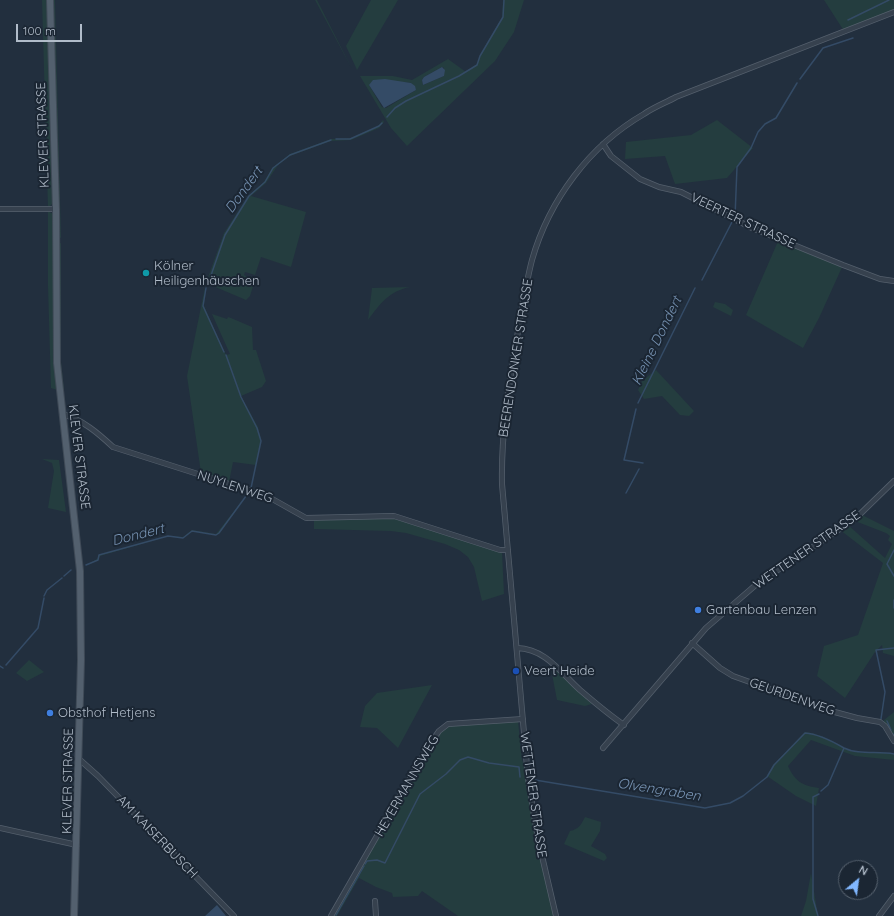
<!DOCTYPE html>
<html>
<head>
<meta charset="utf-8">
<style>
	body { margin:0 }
	#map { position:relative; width:894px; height:916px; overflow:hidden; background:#222f3e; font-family:Quicksand,sans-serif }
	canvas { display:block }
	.north { position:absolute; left:838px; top:860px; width:40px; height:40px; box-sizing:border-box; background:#1b2633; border:1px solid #57626f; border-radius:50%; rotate:29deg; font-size:11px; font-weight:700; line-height:16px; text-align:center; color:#b1bcc9 }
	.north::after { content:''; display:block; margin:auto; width:14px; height:18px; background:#81b7ff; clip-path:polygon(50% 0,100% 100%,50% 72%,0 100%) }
	.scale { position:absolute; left:16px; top:24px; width:66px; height:18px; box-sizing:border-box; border:2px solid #b1bcc9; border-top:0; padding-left:5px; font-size:12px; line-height:14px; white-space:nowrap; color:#b1bcc9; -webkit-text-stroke:3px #1b2633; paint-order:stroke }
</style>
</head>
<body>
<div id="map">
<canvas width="894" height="916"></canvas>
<div class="north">N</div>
<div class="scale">100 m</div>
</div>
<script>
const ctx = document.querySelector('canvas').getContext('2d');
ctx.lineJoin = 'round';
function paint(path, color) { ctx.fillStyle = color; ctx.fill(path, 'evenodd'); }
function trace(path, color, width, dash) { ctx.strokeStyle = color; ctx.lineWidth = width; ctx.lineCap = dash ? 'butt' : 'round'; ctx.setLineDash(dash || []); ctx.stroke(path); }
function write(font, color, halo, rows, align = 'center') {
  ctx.font = font + ' Quicksand,sans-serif'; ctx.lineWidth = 4; ctx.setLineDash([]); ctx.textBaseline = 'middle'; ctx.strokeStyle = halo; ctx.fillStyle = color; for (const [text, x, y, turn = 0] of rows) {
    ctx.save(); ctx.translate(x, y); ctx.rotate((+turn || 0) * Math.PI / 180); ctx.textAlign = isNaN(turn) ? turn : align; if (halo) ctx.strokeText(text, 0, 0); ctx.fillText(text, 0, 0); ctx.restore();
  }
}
paint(new Path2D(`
	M 42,0 L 48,0 L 53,203 L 48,208 Z
	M 53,0 L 55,0 L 61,238 L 59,237 Z
	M 315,0 L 317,0 L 352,69 Z
	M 371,0 L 398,0 L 357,70 L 346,46 Z
	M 503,0 L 524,0 L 514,32 L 495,61 L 407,146 L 391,128 L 360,76 L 393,76 L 412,80 L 448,59 L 466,72 L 477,64 L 480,55 L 502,17 ZM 442,67 L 444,68 L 444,76 L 423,85 L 422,80 L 424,77 ZM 403,82 L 411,83 L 416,90 L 386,108 L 382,107 L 369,85 Z
	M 824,0 L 894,0 L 894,14 L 844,31 Z
	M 383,120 L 384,122 L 379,128 L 351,140 L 331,141 L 290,156 L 278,165 L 266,183 L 251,196 L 306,212 L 291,267 L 261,257 L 255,275 L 245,272 L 244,275 L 255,280 L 250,296 L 246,300 L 206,283 L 224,233 L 248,196 L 264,182 L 272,168 L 290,154 L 331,139 L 351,138 L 378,126 Z
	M 717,120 L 753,148 L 727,178 L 675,184 L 665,156 L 625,159 L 626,142 L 691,135 Z
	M 48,211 L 53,214 L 54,358 L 57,390 L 51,388 L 48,286 Z
	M 779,239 L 843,265 L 819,318 L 803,348 L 746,315 Z
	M 61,243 L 61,362 L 64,389 L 62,389 L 59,361 L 59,244 Z
	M 205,287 L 204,306 L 226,355 L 230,354 L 212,314 L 227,319 L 228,317 L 231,318 L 252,327 L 253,350 L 256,350 L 266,381 L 262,387 L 241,396 L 258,427 L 261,441 L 251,489 L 256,465 L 233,462 L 229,482 L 201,473 L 187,376 Z
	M 410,287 C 389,291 380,304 368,320 L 372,288 Z
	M 715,302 L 725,304 L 733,310 L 731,316 L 713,307 Z
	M 656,370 L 694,411 L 689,416 L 680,415 L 662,396 L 644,399 L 638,390 L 642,381 Z
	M 42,459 L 59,460 L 66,512 L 48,508 L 54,471 L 52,463 Z
	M 249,492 L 219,534 L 216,535 L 192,531 L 183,538 L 169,536 L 100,556 L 98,560 L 85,566 L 97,559 L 99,555 L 168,536 L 183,537 L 192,530 L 216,534 Z
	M 862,515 L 894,531 L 894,656 L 883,653 L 882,645 L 875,652 L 845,698 L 817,676 L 824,646 L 858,635 L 883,563 L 840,530 L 848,525 L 885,558 L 892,544 L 888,540 L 890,536 L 886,533 L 855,521 Z
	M 393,518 L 502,552 L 504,594 L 482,601 L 474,567 L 468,557 L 459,550 L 445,544 L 406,533 L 391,531 L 314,529 L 314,520 Z
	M 29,660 L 44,672 L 27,681 L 16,673 Z
	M 554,666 L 592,704 L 585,706 L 557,700 L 551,669 Z
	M 432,685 L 398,748 L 377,728 L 360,727 L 365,706 L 377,693 Z
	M 894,712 L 894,739 L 884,723 L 884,720 Z
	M 518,721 L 522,760 L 530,777 L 554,916 L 458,916 L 422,891 L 418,896 L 393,897 L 392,893 L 376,887 L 359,878 L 337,916 L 333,916 L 440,732 L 448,726 Z
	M 805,732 C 825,734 834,745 851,751 C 861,754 880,751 894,754 L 894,760 L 855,756 L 811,740 L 788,766 C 795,781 802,786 819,788 L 816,806 L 796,796 L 767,776 L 773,765 Z
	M 585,817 L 601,822 L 600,831 L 591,846 L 605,854 L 607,858 L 604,861 L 564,844 L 570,831 C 579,829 581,825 585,817 Z
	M 811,873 L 818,916 L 801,916 L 806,901 Z`), '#243d3f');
paint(new Path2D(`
	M 442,67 L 445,70 L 444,76 L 423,85 L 422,80 L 424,77 Z
	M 385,79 L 411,83 L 415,86 L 416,90 L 384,108 L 369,85 L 373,80 Z
	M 217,905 L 226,916 L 205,916 Z`), '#344b66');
trace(new Path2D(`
	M 848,20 L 889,0
	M 800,79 L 823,48 L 853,38
	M 387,117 L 395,108 L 406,101 L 459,76 L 477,65 L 480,56 L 503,17 L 504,0
	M 336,139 L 350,139 L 379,126 L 382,123
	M 735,217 L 737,167 L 751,148 L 758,132 L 765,124 L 776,118 L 797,83
	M 702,280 L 732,222
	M 208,284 L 225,235 L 249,196 L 265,182 L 273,168 L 290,155 L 331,140
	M 206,288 L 203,306 L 224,352
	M 226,355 L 241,397 L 257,428 L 261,441 L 251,488
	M 638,403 L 695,288
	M 636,409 L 624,460 L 643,463
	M 626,493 L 639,469
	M 894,550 L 887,564 L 894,576
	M 86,565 L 98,560 L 99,555 L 168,536 L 183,538 L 192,531 L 216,535 L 219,533 L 249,492
	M 64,576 L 71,570
	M 44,596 L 47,590 L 62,578
	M 894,600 L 894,608
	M 6,665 L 38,628 L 44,598
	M 0,666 L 3,668
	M 881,719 L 885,692 L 876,650 L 894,648
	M 887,721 L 891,730
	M 893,734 L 894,735
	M 535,780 L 705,808 L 730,803 L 743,796 L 767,777 L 774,765 L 805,733 C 819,734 832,741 844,748
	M 821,791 L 828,785 L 844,748 C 858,755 878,751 894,754
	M 365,864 L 367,861 L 377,860 L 385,863 L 420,794 L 446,774 L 460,760 L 468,757 L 489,763 L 519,767 L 520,777
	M 336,915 L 364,866
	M 818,916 L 813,899 L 813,797 L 819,794`), '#344b66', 1.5);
const minor = new Path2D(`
	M 603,144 L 611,156 L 640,179 L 659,187 L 681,192 L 752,228 L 843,265 L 880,279 L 894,281
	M 0,209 L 56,209
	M 62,414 C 82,419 99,434 113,447 L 267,496 L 306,518 L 394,516 L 500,550 L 508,550
	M 692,643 L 720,668 L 733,676 L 831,711 L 857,718 L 880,722 L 885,726 L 894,741
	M 517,648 C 546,649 560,672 580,690 C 594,702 608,714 624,725
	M 603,748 L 706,628 L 758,583 L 855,519 L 894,481
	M 79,759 L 98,776 L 234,916
	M 0,828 L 77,845
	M 375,901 L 376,916
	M 331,916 L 428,747 L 439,731 L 448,724 L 523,719
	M 556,916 L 538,839 L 528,778 L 502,484 C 501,436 508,390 516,343 C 521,315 525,287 532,260 C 549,200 590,145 644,114 C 654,107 665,103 676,97 L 894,12
	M 879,916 L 894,896`);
const major = new Path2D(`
	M 50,0 L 56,209 L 57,363 L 80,571 L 81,660 L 74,916`);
trace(minor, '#545f6c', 6);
trace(major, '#3f4a57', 8);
trace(minor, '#36414e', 4.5);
trace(major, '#53606e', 6);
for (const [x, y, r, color] of [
	[146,273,4,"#0f9aa8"],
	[698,610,4,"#3f7fe0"],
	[516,671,4,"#1a4fb4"],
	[50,713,4,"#3f7fe0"]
]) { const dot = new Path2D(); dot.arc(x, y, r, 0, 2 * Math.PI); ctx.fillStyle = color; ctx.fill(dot); trace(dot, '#1b2633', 1.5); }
write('13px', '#b1bcc9', '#1b2633', [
	["KLEVER STRASSE",43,135,-92],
	["VEERTER STRASSE",743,221,25],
	["BEERENDONKER STRASSE",516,358,-81],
	["KLEVER STRASSE",79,457,83],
	["NUYLENWEG",235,487,18],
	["WETTENER STRASSE",807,550,-35],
	["GEURDENWEG",792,697,19],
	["KLEVER STRASSE",68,781,-89],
	["HEYERMANNSWEG",407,786,-60],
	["WETTENER STRASSE",533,795,82],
	["AM KAISERBUSCH",157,837,46]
]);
write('13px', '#b1bcc9', '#1b2633', [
	["Kölner",154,266],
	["Heiligenhäuschen",154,281],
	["Gartenbau Lenzen",706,610],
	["Veert Heide",524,671],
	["Obsthof Hetjens",58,713]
], 'left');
write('italic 14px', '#7793b3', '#1b2633', [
	["Dondert",244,190,-54],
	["Kleine Dondert",657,341,-64],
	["Dondert",138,535,-14],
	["Olvengraben",659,790,9]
]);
</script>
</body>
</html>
